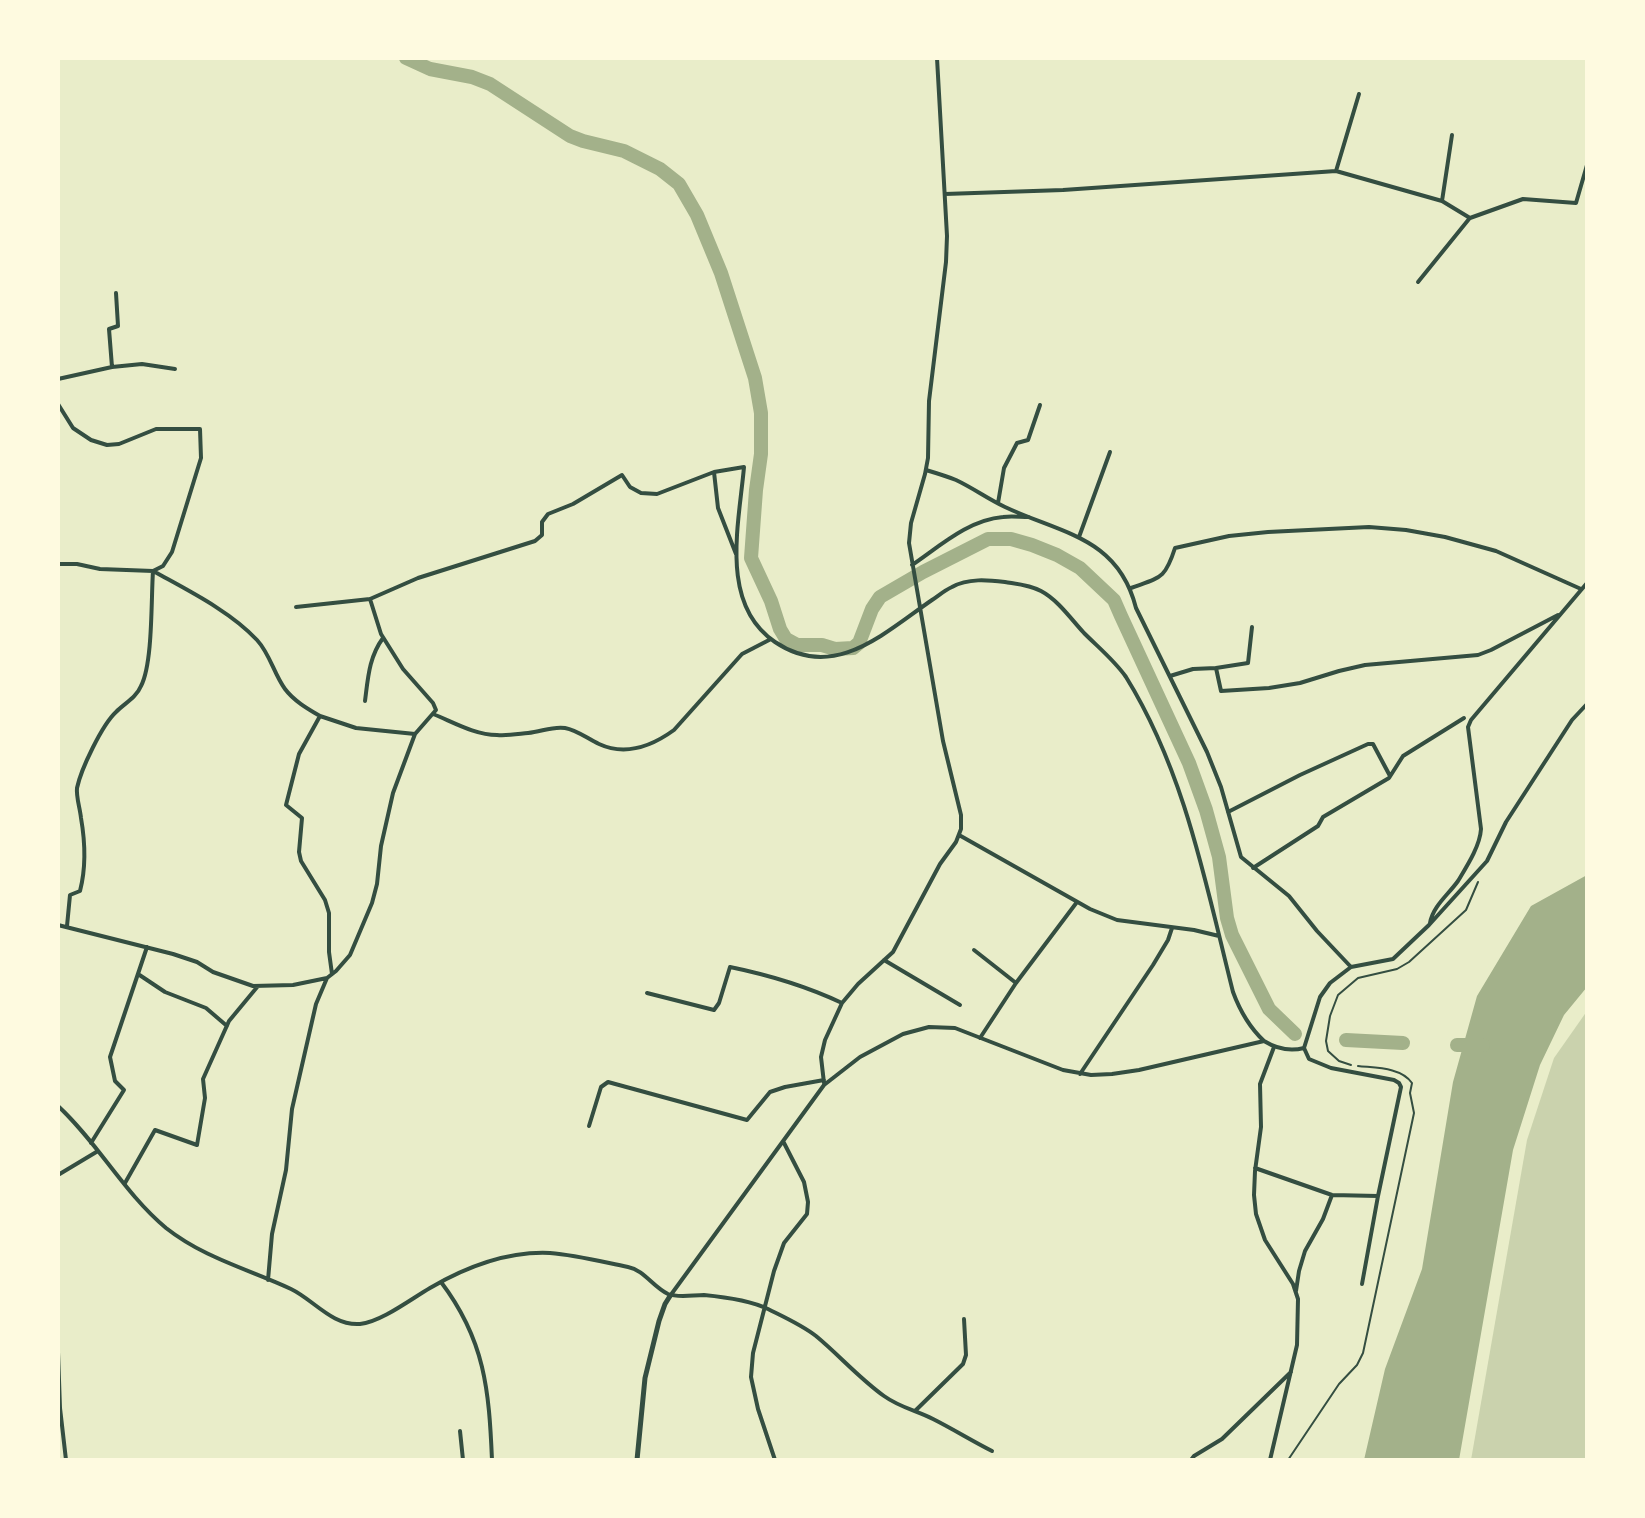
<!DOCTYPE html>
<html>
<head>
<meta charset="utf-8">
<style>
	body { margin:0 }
	#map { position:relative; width:1645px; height:1518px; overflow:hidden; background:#e9edc9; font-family:Jost,sans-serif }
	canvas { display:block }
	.frame { position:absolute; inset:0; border:60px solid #fefae0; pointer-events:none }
</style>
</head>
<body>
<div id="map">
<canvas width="1645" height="1518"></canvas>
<div class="frame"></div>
</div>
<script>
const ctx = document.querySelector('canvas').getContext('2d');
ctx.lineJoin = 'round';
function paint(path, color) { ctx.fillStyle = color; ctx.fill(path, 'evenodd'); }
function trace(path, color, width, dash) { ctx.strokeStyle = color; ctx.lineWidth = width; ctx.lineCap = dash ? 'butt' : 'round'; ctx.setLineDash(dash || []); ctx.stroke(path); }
paint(new Path2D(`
	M 1587,1011 L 1587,1460 L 1471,1460 L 1527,1140 L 1554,1058 Z`), '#cad2ad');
paint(new Path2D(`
	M 1587,875 L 1587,987 L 1564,1015 L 1540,1065 L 1513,1150 L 1459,1460 L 1364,1460 L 1385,1369 L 1422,1269 L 1453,1082 L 1477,996 L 1531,906 Z`), '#a3b18a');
trace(new Path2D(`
	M 406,58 L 430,69 L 472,77 L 490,84 L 570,136 L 583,141 L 624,151 L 660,169 L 679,184 L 697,215 L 721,273 L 755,378 L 761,413 L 761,454 L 756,490 L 751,558 L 771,601 L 780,629 L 786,639 L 797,645 L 822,645 L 835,649 L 853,648 L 859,643 L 872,609 L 880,597 L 923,572 L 988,539 L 1011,539 L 1032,545 L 1057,555 L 1080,568 L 1114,600 L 1121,616 L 1189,763 L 1206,810 L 1219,857 L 1227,918 L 1232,935 L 1269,1009 L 1295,1034
	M 1346,1040 L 1403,1043
	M 1457,1045 L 1483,1045`), '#a3b18a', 14);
trace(new Path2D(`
	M 1351,1065 L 1339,1061 L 1328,1051 L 1326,1041 L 1330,1016 L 1338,995 L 1358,978 L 1397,969 L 1409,962 L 1466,910 L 1478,882
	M 1288,1460 L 1339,1384 L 1357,1365 L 1363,1353 L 1414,1113 L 1410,1093 L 1412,1083 C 1401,1067 1375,1068 1358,1066`), '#344e41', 2);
trace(new Path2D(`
	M 1336,171 L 1359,94
	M 945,194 L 1063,190 L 1336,171 L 1442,201 L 1470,218 L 1523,199 L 1576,203 L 1587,165
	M 1442,201 L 1452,135
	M 1418,282 L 1469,219
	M 112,367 L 109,329 L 118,326 L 116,293
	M 58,379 L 112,367 L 142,364 L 175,369
	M 58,404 L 73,428 L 91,440 L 107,445 L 119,444 L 156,429 L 200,429 L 201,458 L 172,552 L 163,566 L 153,571 L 100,569 L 77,564 L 58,564
	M 926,470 C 936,473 946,476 956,480 C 973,488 988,499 1005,507 C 1062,534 1118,537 1136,608 L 1207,752 L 1221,787 L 1241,857 L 1289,896 L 1317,931 L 1351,967
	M 714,472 L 718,508 L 736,554
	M 998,503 L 1004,468 L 1017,443 L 1028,440 L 1040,405
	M 1079,537 L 1110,452
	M 912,565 C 940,546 968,520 1003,517 C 1011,516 1020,517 1029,517
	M 1131,588 C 1161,577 1165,579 1175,548 L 1229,536 L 1268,532 L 1369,527 L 1406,530 L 1445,537 L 1496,551 L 1581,589
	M 296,607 L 370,599 L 418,578 L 535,541 L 542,535 L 542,522 L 548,514 L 573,504 L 622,475 L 630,487 L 641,493 L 657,494 L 714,472 L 744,467 C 739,524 719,604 775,642 C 834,682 884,633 932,600 C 938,596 945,590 952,587 C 968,578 988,580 1005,582 C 1017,584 1030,585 1041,591 C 1058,600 1071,619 1084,633 C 1098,647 1115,661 1126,677 C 1185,772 1206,885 1233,992 C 1240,1011 1249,1027 1264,1041
	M 1216,668 L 1221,691 L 1269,688 L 1300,683 L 1339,671 L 1365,665 L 1478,655 L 1491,650 L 1558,615
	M 1170,676 L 1193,669 L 1216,668 L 1248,663 L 1252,627
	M 365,701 C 368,678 369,657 383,638
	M 433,714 C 453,722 475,735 497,735 C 507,736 518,734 528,733 C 541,732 552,726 565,728 C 577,730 588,739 599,744 C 625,756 652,746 674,730 L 742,654 L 771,639
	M 1228,812 L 1300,775 L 1368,744 L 1373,744 L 1390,776
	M 959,835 L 1090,909 L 1117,920 L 1194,930 L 1219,936
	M 1253,868 L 1318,826 L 1323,817 L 1389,778 L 1403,756 L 1464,718
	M 1430,923 C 1433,906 1448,895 1458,881 C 1467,866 1480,846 1481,829 L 1468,727 L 1471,720 L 1587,583
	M 58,925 L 173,954 L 197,962 L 213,972 L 253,986 L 293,985 L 327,978 L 336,971 L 350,955 L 372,903 L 377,884 L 381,846 L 393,793 L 415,734
	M 67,926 L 70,895 L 80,891 C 86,868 85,841 81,818 C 80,808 76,797 77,788 C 81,769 102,725 116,712 C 125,703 136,698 141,686 C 153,663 151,599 153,571 C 187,590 230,611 257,640 C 270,654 274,674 285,689 C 294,701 308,709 320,716
	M 974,950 L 1016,983 L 980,1038
	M 884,960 L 960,1005
	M 138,974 L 165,992 L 206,1008 L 227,1026
	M 332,974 L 329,952 L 329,913 L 325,900 L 301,861 L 299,852 L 302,818 L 286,805 L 299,754 L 320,716 L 356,728 L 415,734 L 436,710 L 433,703 L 403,669 L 381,634 L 370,599
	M 1016,983 L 1077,902
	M 647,993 L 714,1010 L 719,1003 L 730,967 C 769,975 806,986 842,1003
	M 1304,1048 L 1309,1059 L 1331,1068 L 1394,1080 L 1399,1083 L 1401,1087 L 1378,1196 L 1362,1284
	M 1080,1074 L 1153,965 L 1168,940 L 1172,928
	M 824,1083 L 821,1057 L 825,1040 L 842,1003 L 858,984 L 893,952 L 940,864 L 956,842 L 961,829 L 961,815 L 943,741 L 909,543 L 911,523 L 925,474 L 928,458 L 929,401 L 946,262 L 947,236 L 937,58
	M 58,1106 C 98,1143 124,1193 166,1228 C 204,1258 248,1269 291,1289 C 314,1300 332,1326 360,1324 C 381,1322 411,1299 430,1288 C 466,1267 508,1251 550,1253 C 576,1255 603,1262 628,1267 C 644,1270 653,1287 668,1294 C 678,1298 693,1295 704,1295 C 725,1297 749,1300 768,1309 C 784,1317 802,1325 816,1336 C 839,1355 859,1378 884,1396 C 899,1407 917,1411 933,1419 C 953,1429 972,1441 992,1451
	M 589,1126 L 601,1087 L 608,1082 L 747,1120 L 770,1092 L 785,1087 L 824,1080
	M 91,1143 L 124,1090 L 115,1081 L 110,1057 L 147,947
	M 1255,1168 L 1332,1195 L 1378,1196
	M 58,1175 L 98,1151
	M 125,1183 L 155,1130 L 197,1145 L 205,1098 L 203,1079 L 229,1021 L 258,986
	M 268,1280 L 272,1234 L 286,1170 L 292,1109 L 316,1004 L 327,978
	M 441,1282 C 485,1340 489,1390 492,1460
	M 1296,1291 L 1299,1271 L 1305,1251 L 1323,1219 L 1332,1195
	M 670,1296 L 824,1085 L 860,1057 L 903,1034 L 929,1027 L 955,1028 L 1063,1070 L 1091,1075 L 1112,1074 L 1139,1070 L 1264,1041 C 1277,1049 1289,1052 1304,1048 L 1320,997 L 1330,983 L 1351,967 L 1393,959 L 1429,925 L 1487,861 L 1506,822 L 1572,720 L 1587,704
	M 58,1352 L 60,1408 L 66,1460
	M 915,1411 L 963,1364 L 966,1355 L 964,1319
	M 460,1431 L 463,1460
	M 775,1460 L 758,1409 L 751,1377 L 753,1353 L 774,1271 L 784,1243 L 807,1214 L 808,1202 L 804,1182 L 783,1141
	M 1191,1460 L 1194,1456 L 1222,1439 L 1291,1372
	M 1270,1460 L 1297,1345 L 1298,1299 L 1293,1284 L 1265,1240 L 1256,1214 L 1254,1195 L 1255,1171 L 1261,1127 L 1260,1084 L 1274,1047`), '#344e41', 4);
trace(new Path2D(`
	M 637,1460 L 645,1378 L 659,1321 L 665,1304 L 670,1296`), '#344e41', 5);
</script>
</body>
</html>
